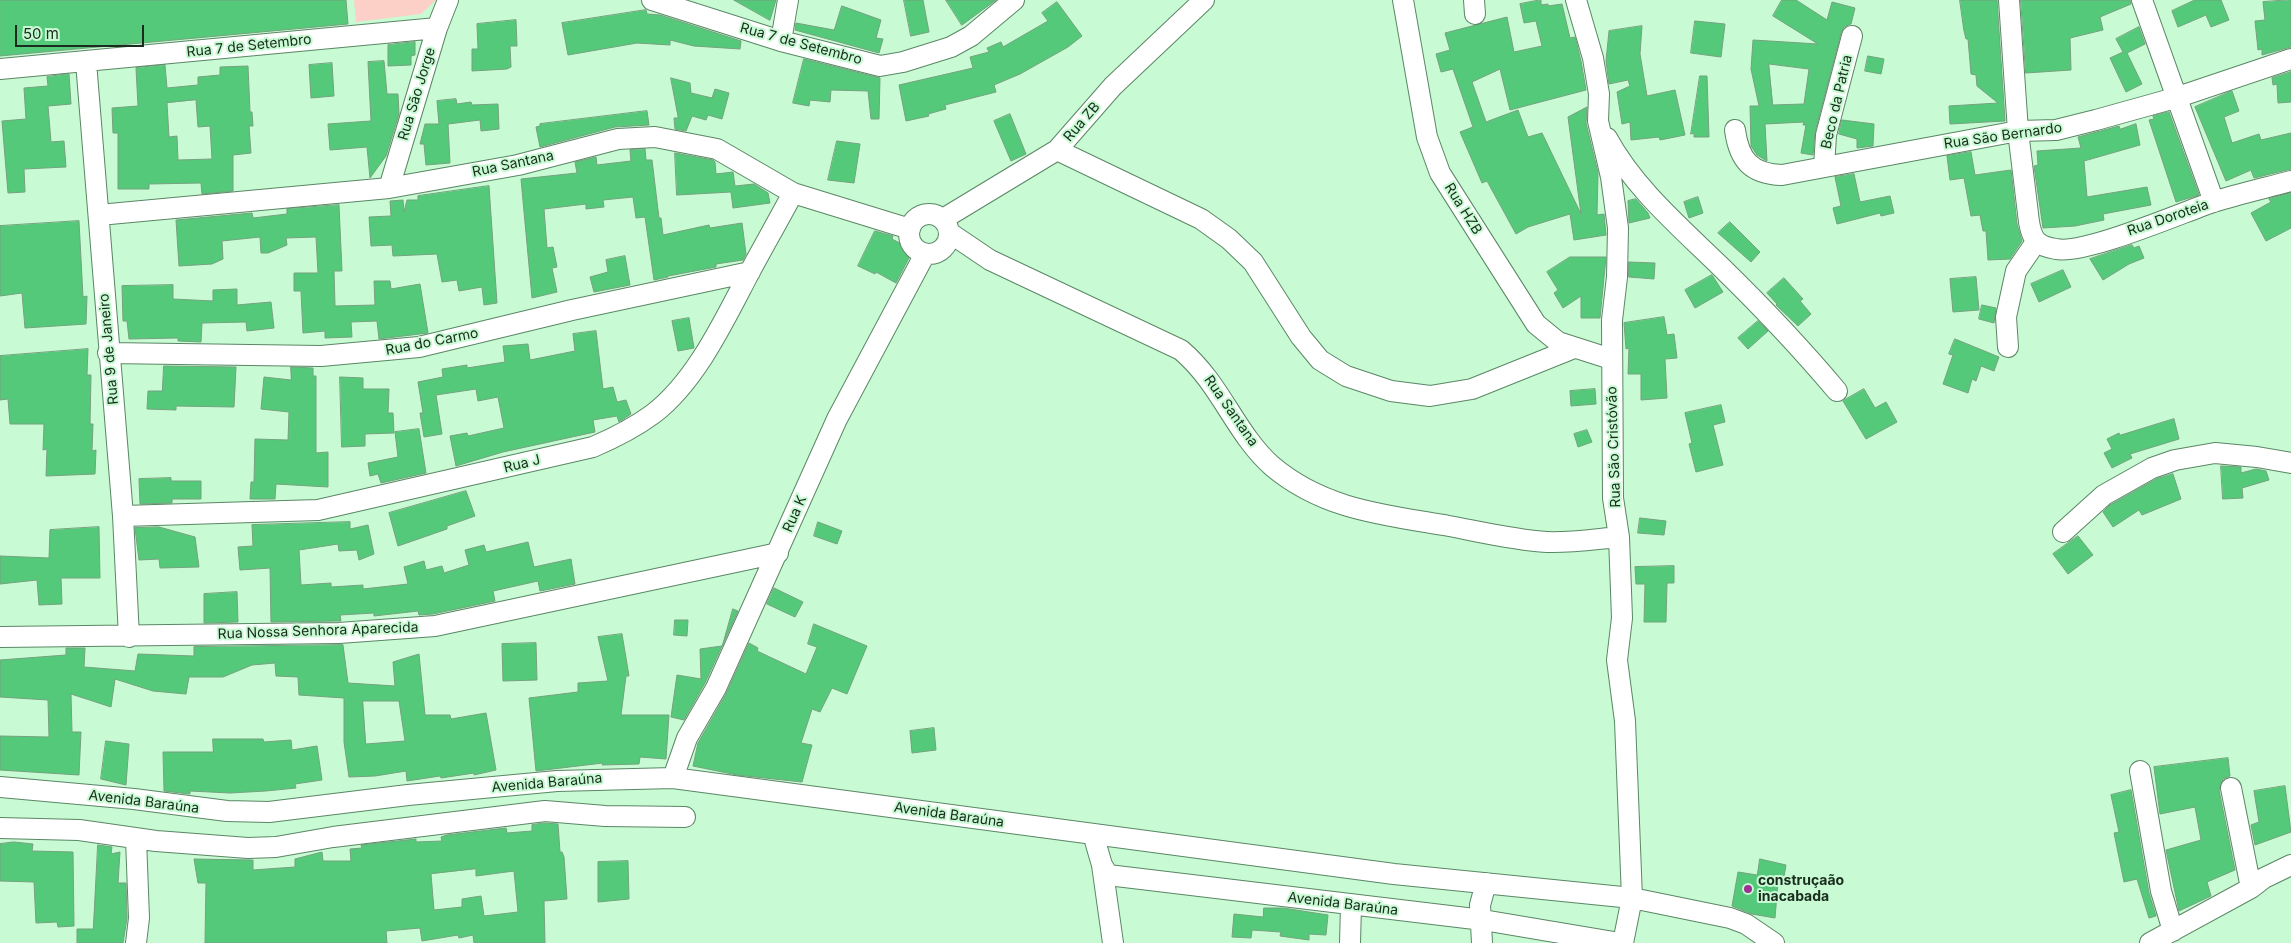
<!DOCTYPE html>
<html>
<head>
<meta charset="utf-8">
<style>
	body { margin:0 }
	#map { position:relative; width:2291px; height:943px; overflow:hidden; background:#c8fad3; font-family:Inter,sans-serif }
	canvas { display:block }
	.scale { position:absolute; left:15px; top:25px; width:129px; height:22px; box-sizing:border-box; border:2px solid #192c1d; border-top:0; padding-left:6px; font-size:15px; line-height:18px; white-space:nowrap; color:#192c1d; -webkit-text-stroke:4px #c8fad3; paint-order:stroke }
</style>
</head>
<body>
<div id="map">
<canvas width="2291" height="943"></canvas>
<div class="scale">50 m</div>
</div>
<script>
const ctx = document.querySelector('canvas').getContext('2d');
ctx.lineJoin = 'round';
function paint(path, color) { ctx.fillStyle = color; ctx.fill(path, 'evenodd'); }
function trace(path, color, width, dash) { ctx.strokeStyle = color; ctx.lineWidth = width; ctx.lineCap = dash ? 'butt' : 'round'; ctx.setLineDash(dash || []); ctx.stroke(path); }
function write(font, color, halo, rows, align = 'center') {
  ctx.font = font + ' Inter,sans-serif'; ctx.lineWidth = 4; ctx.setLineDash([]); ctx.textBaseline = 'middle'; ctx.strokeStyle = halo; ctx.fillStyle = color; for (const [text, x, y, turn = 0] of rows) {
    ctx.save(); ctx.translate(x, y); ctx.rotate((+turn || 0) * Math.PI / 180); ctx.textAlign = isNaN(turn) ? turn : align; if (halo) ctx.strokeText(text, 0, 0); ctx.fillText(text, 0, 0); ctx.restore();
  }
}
paint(new Path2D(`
	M 354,0 L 436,0 L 421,14 L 356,22 Z`), '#fcd0c7');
const building = new Path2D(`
	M 0,0 L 346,0 L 348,24 L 0,56 Z
	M 734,0 L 776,0 L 770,20 Z
	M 904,0 L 923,0 L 929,32 L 911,36 Z
	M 946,0 L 996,0 L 962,25 Z
	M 1541,0 L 1541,5 L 1548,4 L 1548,6 L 1562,4 L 1570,38 L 1575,37 L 1581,61 L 1586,90 L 1510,110 L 1500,69 L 1472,82 L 1486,122 L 1518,110 L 1528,137 L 1542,133 L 1581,214 L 1568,117 L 1587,107 L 1586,123 L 1598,173 L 1597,215 L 1604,214 L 1606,235 L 1574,240 L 1570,214 L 1528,227 L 1516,234 L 1487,181 L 1482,183 L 1460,132 L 1473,127 L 1453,69 L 1441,72 L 1436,54 L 1450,50 L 1445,33 L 1507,17 L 1514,52 L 1542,46 L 1536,21 L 1524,23 L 1520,4 Z
	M 1782,0 L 1796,0 L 1827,20 L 1832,2 L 1855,8 L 1851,24 L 1844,27 L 1841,33 L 1815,132 L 1813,155 L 1801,153 L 1806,125 L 1803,125 L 1804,122 L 1765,124 L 1767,161 L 1757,155 L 1751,146 L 1750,106 L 1759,106 L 1751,69 L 1753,40 L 1818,44 L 1773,16 ZM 1769,64 L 1809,69 L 1804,104 L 1773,105 Z
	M 1960,0 L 1997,0 L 2005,121 L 1950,124 L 1949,106 L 1998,103 L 1977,86 L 1976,75 L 1971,74 L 1968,39 L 1966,39 L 1964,31 Z
	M 2021,0 L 2130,0 L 2131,4 L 2100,17 L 2103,30 L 2070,38 L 2071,70 L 2026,73 Z
	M 2195,0 L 2221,0 L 2229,20 L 2211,27 L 2206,15 L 2178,27 L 2172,11 Z
	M 2291,0 L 2291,47 L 2262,55 L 2262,49 L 2258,50 L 2255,21 L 2265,20 L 2263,2 Z
	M 1057,2 L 1082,36 L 1068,47 L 1020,74 L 994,85 L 996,92 L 945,105 L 946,109 L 928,114 L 929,116 L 906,121 L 899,85 L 973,68 L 970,57 L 989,52 L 987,48 L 1001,42 L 1003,47 L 1048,21 L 1042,13 Z
	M 842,6 L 881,20 L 876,38 L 883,39 L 879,53 L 795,30 L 796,23 L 834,30 Z
	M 646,10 L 647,14 L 660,15 L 741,41 L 740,49 L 694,46 L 670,40 L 670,45 L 637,43 L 568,55 L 562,23 Z
	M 516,20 L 517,46 L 510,46 L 511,67 L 507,69 L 472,71 L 472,49 L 478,49 L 477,24 Z
	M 1695,21 L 1725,24 L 1721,57 L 1691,53 Z
	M 1642,26 L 1640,54 L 1647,96 L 1675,90 L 1685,135 L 1660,140 L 1659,137 L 1631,140 L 1630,122 L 1622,124 L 1617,92 L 1630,86 L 1628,80 L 1609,84 L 1606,61 L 1609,31 Z
	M 2139,27 L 2145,44 L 2127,53 L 2142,84 L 2126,92 L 2110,58 L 2123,52 L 2116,39 Z
	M 415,42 L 415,55 L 411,56 L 411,65 L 388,66 L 388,45 Z
	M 1868,56 L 1884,59 L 1881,74 L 1865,71 Z
	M 804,59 L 880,78 L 879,119 L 871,119 L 868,91 L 831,90 L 830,102 L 810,100 L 809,106 L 793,103 Z
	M 384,61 L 387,94 L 398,94 L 399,114 L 386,156 L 370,178 L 367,147 L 330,150 L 328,124 L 371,121 L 368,62 Z
	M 332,63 L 334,96 L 311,98 L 309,65 Z
	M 165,65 L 167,88 L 198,85 L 198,77 L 220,75 L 220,67 L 248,66 L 250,112 L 252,112 L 253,126 L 249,126 L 251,153 L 233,155 L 233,191 L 202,194 L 201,183 L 149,184 L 149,189 L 118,189 L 118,133 L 113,133 L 112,108 L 138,106 L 136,68 ZM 196,100 L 198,127 L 210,126 L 212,159 L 178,160 L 177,136 L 169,137 L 167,103 Z
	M 2291,72 L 2291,102 L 2278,103 L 2277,84 L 2273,85 L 2272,78 Z
	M 69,74 L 71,104 L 48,106 L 51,142 L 64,141 L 66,167 L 24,169 L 25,192 L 8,193 L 2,121 L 26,119 L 24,88 L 48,86 L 47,77 Z
	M 1700,76 L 1707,76 L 1709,137 L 1694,137 L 1694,133 L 1691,134 Z
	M 671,78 L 690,83 L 691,93 L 712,98 L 715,89 L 729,93 L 722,119 L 708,115 L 706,120 L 692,116 L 686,131 L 675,129 L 674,118 L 678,118 Z
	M 2232,91 L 2239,111 L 2224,117 L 2232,143 L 2259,134 L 2261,140 L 2291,133 L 2291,169 L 2254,178 L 2251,170 L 2226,181 L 2195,107 Z
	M 456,99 L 457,104 L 471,102 L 472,105 L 498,104 L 499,129 L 481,131 L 480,120 L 448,124 L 450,163 L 426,165 L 424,144 L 420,144 L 425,124 L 439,124 L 437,101 Z
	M 647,111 L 649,125 L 615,127 L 540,147 L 536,127 L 540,126 L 540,124 Z
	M 2169,112 L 2199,195 L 2176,202 L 2149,120 L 2154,119 L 2153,116 Z
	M 1010,114 L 1026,154 L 1011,161 L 994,121 Z
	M 1842,120 L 1874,124 L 1873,146 L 1857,148 L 1857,139 L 1839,134 Z
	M 2136,124 L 2140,145 L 2084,161 L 2087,197 L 2147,187 L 2151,205 L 2103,214 L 2104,220 L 2075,226 L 2043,228 L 2034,166 L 2038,165 L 2037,151 L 2081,148 L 2078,137 L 2119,126 L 2120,129 Z
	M 837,141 L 860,144 L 854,183 L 828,180 Z
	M 645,149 L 646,160 L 652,160 L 659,218 L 661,218 L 663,235 L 709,225 L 710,228 L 742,223 L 746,254 L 743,260 L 716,264 L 716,267 L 668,276 L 668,277 L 654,280 L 645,217 L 636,218 L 633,197 L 603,200 L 604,207 L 586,209 L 586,204 L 544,209 L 547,248 L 553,247 L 557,267 L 552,268 L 557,292 L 532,298 L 521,179 L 577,173 L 575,162 L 596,157 L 597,165 L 631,161 L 630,150 Z
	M 1971,152 L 1975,175 L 2011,170 L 2017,224 L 2022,241 L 2010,259 L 1988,260 L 1986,231 L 1983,231 L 1980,215 L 1971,216 L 1964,178 L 1950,180 L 1947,156 Z
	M 675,153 L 713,160 L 715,162 L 716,174 L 733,172 L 735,186 L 754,184 L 768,193 L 770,203 L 733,208 L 731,192 L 677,195 Z
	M 1854,174 L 1860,202 L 1890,196 L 1894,213 L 1881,216 L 1880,213 L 1837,224 L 1833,208 L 1841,206 L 1835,177 Z
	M 489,186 L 497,303 L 484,305 L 482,287 L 459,291 L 457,280 L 442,282 L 437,254 L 393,256 L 392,245 L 371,246 L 369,217 L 391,216 L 390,201 L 403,200 L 404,212 L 407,200 L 418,200 L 418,196 Z
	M 2291,193 L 2291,228 L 2266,241 L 2251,213 L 2271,202 L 2269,199 Z
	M 1698,197 L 1703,213 L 1689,218 L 1684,202 Z
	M 1636,199 L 1648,213 L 1650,218 L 1629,223 L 1628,201 Z
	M 339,205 L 342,271 L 334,271 L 335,306 L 375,305 L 374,281 L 390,281 L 391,289 L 420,284 L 428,333 L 379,339 L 377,321 L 351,322 L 352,337 L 325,338 L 325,331 L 303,333 L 301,291 L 294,291 L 294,273 L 318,273 L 316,237 L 286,238 L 287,245 L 268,253 L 261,253 L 260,237 L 222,241 L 223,259 L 212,264 L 179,266 L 176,220 L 252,213 L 253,218 L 287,214 L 287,209 Z
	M 79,221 L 83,297 L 87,296 L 86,324 L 25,328 L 22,293 L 0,296 L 0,226 Z
	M 1730,222 L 1760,252 L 1751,262 L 1718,233 Z
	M 875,231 L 893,236 L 892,239 L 913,250 L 896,283 L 876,272 L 875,274 L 858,266 Z
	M 2132,245 L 2134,248 L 2139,246 L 2144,258 L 2129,264 L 2103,280 L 2090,259 Z
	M 625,256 L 630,285 L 594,292 L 590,277 L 608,272 L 606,260 Z
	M 1570,257 L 1606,257 L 1600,318 L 1581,318 L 1581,296 L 1563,308 L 1554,293 L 1558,290 L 1547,272 Z
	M 1629,262 L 1655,263 L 1654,279 L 1629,277 Z
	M 2063,270 L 2071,287 L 2039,302 L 2031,284 Z
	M 1712,275 L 1723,292 L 1695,308 L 1685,290 Z
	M 1976,277 L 1979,310 L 1953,312 L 1950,279 Z
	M 1784,278 L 1803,299 L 1800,301 L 1811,314 L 1798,326 L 1776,305 L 1777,304 L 1767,293 Z
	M 173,285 L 173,299 L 213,301 L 213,290 L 237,289 L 237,305 L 271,302 L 274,328 L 247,331 L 246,322 L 202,323 L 201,342 L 178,341 L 178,338 L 129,339 L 127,321 L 123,321 L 122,286 Z
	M 1982,305 L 1996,308 L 1994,323 L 1979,319 Z
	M 1664,317 L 1667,335 L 1674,334 L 1677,358 L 1665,359 L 1667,398 L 1641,400 L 1641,374 L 1628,374 L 1629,348 L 1626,349 L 1624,323 Z
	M 689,318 L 694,348 L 678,351 L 672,321 Z
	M 1758,321 L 1768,331 L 1748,349 L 1738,338 Z
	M 596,331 L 603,389 L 613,387 L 617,402 L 626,400 L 631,414 L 619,422 L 617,416 L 593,420 L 595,432 L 503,452 L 456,466 L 450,436 L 467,433 L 468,436 L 504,428 L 498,397 L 478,401 L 476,389 L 436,395 L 442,434 L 424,437 L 420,413 L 423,413 L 418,382 L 443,377 L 442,369 L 467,365 L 467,368 L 505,362 L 503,346 L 528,344 L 530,360 L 575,351 L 573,334 Z
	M 1955,339 L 1999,357 L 1994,371 L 1981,366 L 1976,381 L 1972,379 L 1968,393 L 1943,384 L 1953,355 L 1949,354 Z
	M 88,349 L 87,375 L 91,375 L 90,424 L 93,424 L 92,451 L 96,450 L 95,474 L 46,476 L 47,449 L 43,450 L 44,424 L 10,424 L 8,399 L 0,400 L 0,356 Z
	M 164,366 L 236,367 L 234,407 L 176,406 L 176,410 L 147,409 L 148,391 L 162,391 Z
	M 291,367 L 313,368 L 313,376 L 316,376 L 316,453 L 328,452 L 328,487 L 276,484 L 275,499 L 250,499 L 251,482 L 254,482 L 255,439 L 288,440 L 289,412 L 261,409 L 264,377 L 291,380 Z
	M 340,377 L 363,378 L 363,389 L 389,389 L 388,413 L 393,413 L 394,433 L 365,434 L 365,446 L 342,447 Z
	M 1595,389 L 1596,404 L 1571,406 L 1570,391 Z
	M 1864,389 L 1875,408 L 1886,402 L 1897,422 L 1866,439 L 1843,401 Z
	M 1721,405 L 1725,422 L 1713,425 L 1723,465 L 1696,472 L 1689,444 L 1692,443 L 1685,413 Z
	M 2174,419 L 2179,439 L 2130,454 L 2132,458 L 2112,468 L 2104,453 L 2112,449 L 2107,439 L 2119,433 L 2120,435 Z
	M 419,429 L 426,473 L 381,483 L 378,474 L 370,476 L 368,463 L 398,457 L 395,432 Z
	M 1587,430 L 1592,442 L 1578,447 L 1574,434 Z
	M 2221,466 L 2241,467 L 2241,473 L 2256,469 L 2266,471 L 2269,480 L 2242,488 L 2243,498 L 2223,499 Z
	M 2173,474 L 2181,499 L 2142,515 L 2139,510 L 2113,527 L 2103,512 L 2110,505 L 2156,479 Z
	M 171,478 L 171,481 L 201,481 L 201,499 L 172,499 L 172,503 L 140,504 L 139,479 Z
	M 466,491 L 475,516 L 447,526 L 447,529 L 398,546 L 389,513 Z
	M 1640,518 L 1666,521 L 1664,535 L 1638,533 Z
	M 350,522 L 350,529 L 368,525 L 374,554 L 359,560 L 357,550 L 339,551 L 338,544 L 299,550 L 301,585 L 331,583 L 331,587 L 363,585 L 363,589 L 408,584 L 404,567 L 424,561 L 426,570 L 442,566 L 444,573 L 469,565 L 465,550 L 484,545 L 486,552 L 528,542 L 534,567 L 571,559 L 575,584 L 540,591 L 538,581 L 493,591 L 495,601 L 433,614 L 419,615 L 418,611 L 374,616 L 374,613 L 340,615 L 341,621 L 271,622 L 270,568 L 240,570 L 238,547 L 253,546 L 252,525 Z
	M 818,522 L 842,531 L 837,544 L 814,536 Z
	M 99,527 L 100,578 L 61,578 L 62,604 L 39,605 L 37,580 L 0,584 L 0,556 L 49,558 L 50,530 Z
	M 159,527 L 195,537 L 199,567 L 160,568 L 159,559 L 139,560 L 135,528 Z
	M 2078,536 L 2093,555 L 2068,574 L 2053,554 Z
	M 1674,566 L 1674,583 L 1667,583 L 1666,622 L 1644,622 L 1645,584 L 1636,584 L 1635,567 Z
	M 774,588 L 803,602 L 795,617 L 767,604 Z
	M 237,592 L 238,622 L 204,623 L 204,594 Z
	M 733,609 L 738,611 L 705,683 L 684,720 L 671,717 L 677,675 L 701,679 L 700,649 L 722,646 Z
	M 675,620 L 688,620 L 687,636 L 674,635 Z
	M 814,624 L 867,646 L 847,694 L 832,688 L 820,712 L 812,709 L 801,743 L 812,745 L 802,782 L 737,775 L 693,766 L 698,743 L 726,694 L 749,643 L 758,648 L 757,651 L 806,674 L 817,647 L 808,644 Z
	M 622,634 L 629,676 L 626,676 L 621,715 L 669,715 L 666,759 L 640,757 L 639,764 L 602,765 L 603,763 L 536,771 L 529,698 L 578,692 L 578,683 L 608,681 L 598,637 Z
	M 536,643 L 537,680 L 503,681 L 502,644 Z
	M 343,645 L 348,683 L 395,686 L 393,662 L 419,654 L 425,715 L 450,715 L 451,719 L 486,713 L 496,770 L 474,775 L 474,773 L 441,778 L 440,776 L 407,781 L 406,771 L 375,776 L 349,777 L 344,742 L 344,698 L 299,695 L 298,677 L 276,676 L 275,663 L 252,665 L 223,677 L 189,677 L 186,694 L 153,691 L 115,679 L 111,707 L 71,694 L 72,732 L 81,732 L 79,775 L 0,770 L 0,736 L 49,737 L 48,700 L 0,697 L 0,660 L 66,655 L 66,648 L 85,648 L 84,667 L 135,671 L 138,654 L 194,656 L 194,647 ZM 363,701 L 399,701 L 405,741 L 366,744 Z
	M 934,728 L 936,750 L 912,753 L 910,731 Z
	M 213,739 L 263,739 L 264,742 L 291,740 L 292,750 L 317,746 L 322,780 L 295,784 L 296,788 L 266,791 L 230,793 L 190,791 L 190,794 L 164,791 L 163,752 L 213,752 Z
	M 106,741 L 129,744 L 126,785 L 101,779 Z
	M 2228,758 L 2230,776 L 2223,779 L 2219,790 L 2235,870 L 2207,882 L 2211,896 L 2179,911 L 2166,850 L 2201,840 L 2195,807 L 2160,814 L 2154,767 Z
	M 2285,786 L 2291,832 L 2255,845 L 2251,825 L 2259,822 L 2254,791 Z
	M 2131,790 L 2149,893 L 2156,916 L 2149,918 L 2137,879 L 2124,882 L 2114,833 L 2119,832 L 2111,795 Z
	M 545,823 L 558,824 L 560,852 L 562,852 L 564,857 L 567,899 L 544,901 L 545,943 L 474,943 L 473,935 L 459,938 L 458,935 L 422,941 L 420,928 L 386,931 L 387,943 L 205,943 L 206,883 L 198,883 L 194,859 L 253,860 L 253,870 L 295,867 L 295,859 L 322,852 L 323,861 L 351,861 L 350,849 L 362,848 L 361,845 L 416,839 L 416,842 L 442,841 L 441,837 L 447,835 L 506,828 L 507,833 L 532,831 L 532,825 ZM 476,869 L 476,876 L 514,871 L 518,912 L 484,916 L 481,896 L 462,899 L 462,907 L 434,910 L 431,874 Z
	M 14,842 L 33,844 L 32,851 L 73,852 L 74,926 L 58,927 L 57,922 L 36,923 L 34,882 L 0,881 L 0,844 Z
	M 98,845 L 112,847 L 111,854 L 120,852 L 118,883 L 126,883 L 127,918 L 123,943 L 77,943 L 77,929 L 93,929 Z
	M 1760,859 L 1786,865 L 1783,883 L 1778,882 L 1775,918 L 1752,914 L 1732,906 L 1738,872 L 1757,875 Z
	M 628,861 L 629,899 L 598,902 L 598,862 Z
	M 1264,908 L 1283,908 L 1328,915 L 1326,935 L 1309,934 L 1309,940 L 1280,936 L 1281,932 L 1252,930 L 1251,938 L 1232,937 L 1234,914 L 1263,917 Z`);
paint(building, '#55c97a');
trace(building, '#74a27e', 1);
const minor = new Path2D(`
	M 652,0 L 781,41 L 880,66 L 903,62 L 951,47 L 971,36 L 1014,0
	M 1403,0 L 1427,137 L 1440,173 L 1536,324 L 1558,342 L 1611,359
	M 1474,0 L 1475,14
	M 1576,0 L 1593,58 L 1599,94 L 1598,121 L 1611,177 L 1618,228 L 1617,277 L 1612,320 L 1613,498 L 1619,537 L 1622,618 L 1617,660 L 1625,721 L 1632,898 L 1623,943
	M 2009,0 L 2018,131 L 2029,222 C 2032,240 2037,246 2056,249 C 2084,255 2181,213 2213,202 C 2239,194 2265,188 2291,181
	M 2142,0 L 2214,202
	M 781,41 L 788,0
	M 86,62 L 123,516 L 129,637
	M 0,69 L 437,28
	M 1735,130 C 1739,160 1751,174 1782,175 L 2018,131 L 2056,130 L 2096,120 L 2175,98 L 2291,59
	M 1607,138 C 1634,188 1680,227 1720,266 C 1761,306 1800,347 1837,391
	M 1057,150 L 1201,219 L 1229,239 L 1253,262 L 1301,337 L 1320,360 L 1346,376 L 1391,391 L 1430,396 L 1472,389 L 1574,348
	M 1824,167 L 1826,135 L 1852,36
	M 389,188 L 437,28 L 448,0
	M909 234a20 20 0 1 1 40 0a20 20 0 1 1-40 0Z
	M 99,215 L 389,188 L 518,165 L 618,139 L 655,137 L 717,149 L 793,193 L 910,229
	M 943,219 L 1057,150 L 1113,86 L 1204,0
	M 950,233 L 990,260 L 1181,350 C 1221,384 1235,433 1272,466 C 1324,510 1385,515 1449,526 C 1481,532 1514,540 1547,542 C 1570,543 1596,539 1619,537
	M 2008,347 L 2006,317 L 2016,271 L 2036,242
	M 108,353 L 321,356 L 419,347 L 572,310 L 750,272
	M 123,516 L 318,510 L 593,447 C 614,438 634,428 653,414 C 695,382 723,323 747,277 C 762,249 778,221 793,193
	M 2063,532 L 2104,495 L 2152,468 L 2175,460 L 2215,453 L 2257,457 L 2291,463
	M 0,637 L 339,633 L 435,626 L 778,553
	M 2140,771 L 2161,891 L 2173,931
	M 673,778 L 687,738 L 716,688 L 837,419 L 925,254
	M 0,787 L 134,799 L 227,811 L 269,812 L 408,795 L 557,781 L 673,778 L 1394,874 L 1632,898 L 1730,918 L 1746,924 L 1774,943
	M 2231,788 L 2251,888
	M 0,828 L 79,830 L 156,841 L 248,848 L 276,847 L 333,837 L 545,811 L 605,816 L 685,817
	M 1093,834 L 1102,865 L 1108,875 L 1483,920 L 1620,943
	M 1102,865 L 1113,943
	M 136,943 L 139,918 L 136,839
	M 1350,943 L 1351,905
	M 1482,943 L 1480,905 L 1486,883
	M 2150,943 L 2251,888 L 2264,878 L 2291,865`);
trace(minor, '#5a8765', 22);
trace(minor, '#fff', 20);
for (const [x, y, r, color] of [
	[1748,889,5,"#9c3193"]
]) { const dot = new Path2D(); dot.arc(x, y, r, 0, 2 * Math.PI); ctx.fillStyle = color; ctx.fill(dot); trace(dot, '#c8fad3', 2); }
write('14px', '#192c1d', '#c8fad3', [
	["Rua 7 de Setembro",801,44,15],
	["Rua 7 de Setembro",249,46,-6],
	["Rua São Jorge",417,94,-73],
	["Beco da Patria",1837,102,-77],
	["Rua ZB",1082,122,-49],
	["Rua São Bernardo",2003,136,-8],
	["Rua Santana",513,164,-12],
	["Rua HZB",1463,209,58],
	["Rua Doroteia",2168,218,-19],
	["Rua do Carmo",432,342,-11],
	["Rua 9 de Janeiro",109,349,-95],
	["Rua Santana",1231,411,55],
	["Rua São Cristóvão",1614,447,-92],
	["Rua J",522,464,-14],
	["Rua K",795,514,-66],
	["Rua Nossa Senhora Aparecida",318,631,-2],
	["Avenida Baraúna",547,783,-5],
	["Avenida Baraúna",144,802,7],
	["Avenida Baraúna",949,815,8],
	["Avenida Baraúna",1343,904,7]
]);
write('bold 14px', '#192c1d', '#c8fad3', [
	["construçaão",1758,881],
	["inacabada",1758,897]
], 'left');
</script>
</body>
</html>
